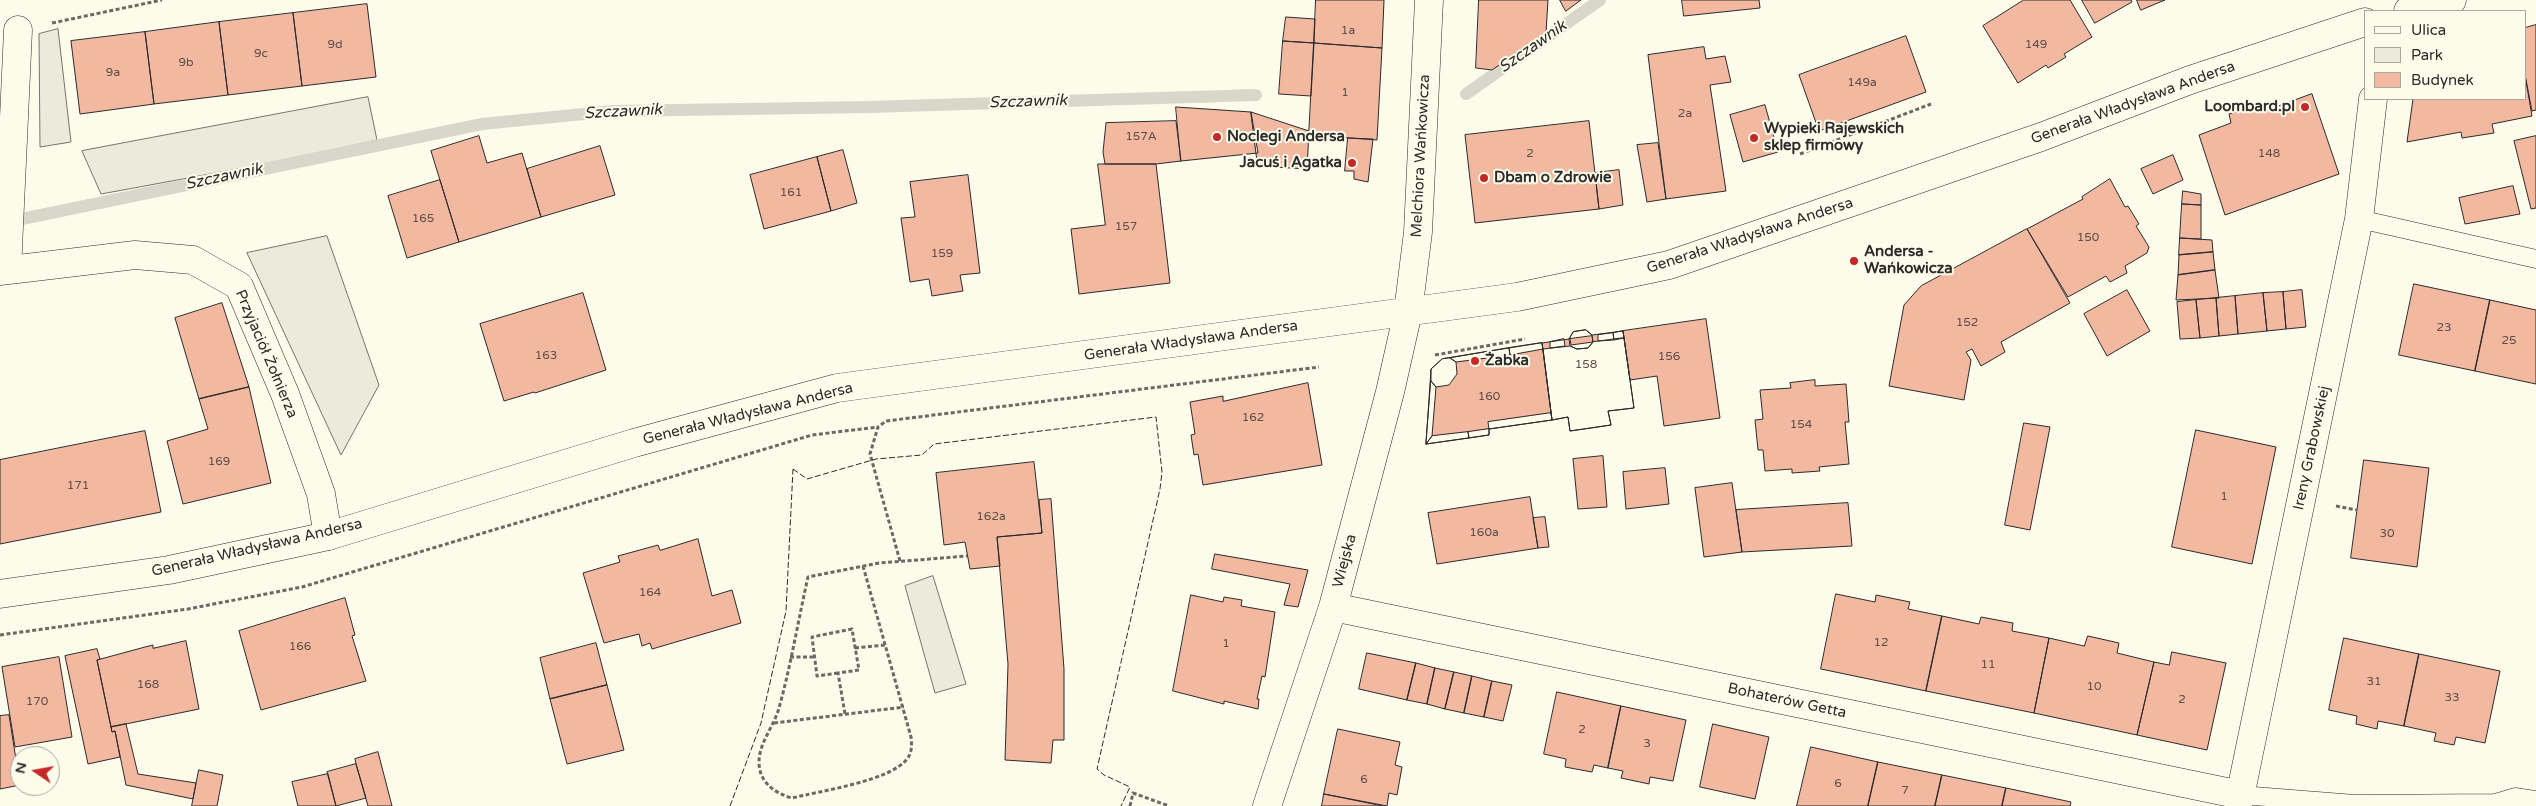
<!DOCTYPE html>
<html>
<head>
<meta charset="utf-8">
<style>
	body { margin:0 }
	#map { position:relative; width:2536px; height:806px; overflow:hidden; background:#fdfbea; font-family:"Varela Round",sans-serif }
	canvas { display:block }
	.legend { position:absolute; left:2364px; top:10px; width:162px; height:90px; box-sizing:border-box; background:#fdfbea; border:1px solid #a9a89e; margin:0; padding:6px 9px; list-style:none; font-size:15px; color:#2b2b2b }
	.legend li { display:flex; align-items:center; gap:10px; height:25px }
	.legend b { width:25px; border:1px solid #a9a89e }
	.north { position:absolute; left:10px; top:746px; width:50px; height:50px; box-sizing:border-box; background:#fdfbea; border:1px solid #a9a89e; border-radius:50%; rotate:282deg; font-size:14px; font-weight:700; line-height:20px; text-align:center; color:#2b2b2b }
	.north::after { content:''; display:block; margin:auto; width:18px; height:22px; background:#c62828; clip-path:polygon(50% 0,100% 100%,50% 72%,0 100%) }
</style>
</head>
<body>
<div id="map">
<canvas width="2536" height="806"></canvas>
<ul class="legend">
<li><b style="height:6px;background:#fdfbea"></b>Ulica</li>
<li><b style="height:14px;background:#ecebdb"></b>Park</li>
<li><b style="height:14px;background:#f2b8a0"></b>Budynek</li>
</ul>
<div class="north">N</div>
</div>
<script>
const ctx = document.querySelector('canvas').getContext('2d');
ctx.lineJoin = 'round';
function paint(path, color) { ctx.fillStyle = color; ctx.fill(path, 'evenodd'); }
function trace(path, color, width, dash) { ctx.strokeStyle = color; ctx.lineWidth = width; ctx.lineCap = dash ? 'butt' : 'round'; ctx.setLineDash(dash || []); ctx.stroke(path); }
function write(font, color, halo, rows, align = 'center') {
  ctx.font = font + ' "Varela Round",sans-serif'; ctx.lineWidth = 4; ctx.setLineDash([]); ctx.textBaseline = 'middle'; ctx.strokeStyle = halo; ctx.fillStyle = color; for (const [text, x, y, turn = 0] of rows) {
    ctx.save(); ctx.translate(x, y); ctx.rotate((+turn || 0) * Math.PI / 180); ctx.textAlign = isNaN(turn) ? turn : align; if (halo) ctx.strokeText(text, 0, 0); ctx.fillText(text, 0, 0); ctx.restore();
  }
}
const green = new Path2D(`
	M 58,29 L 71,142 L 40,147 L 39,34 Z
	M 327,236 L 379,385 L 341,455 L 247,253 Z`);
paint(green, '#ecebdb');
trace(green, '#74746e', 1);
const parking = new Path2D(`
	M 368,97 L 377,140 L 297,158 L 101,194 L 82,151 Z
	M 933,576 L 966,684 L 935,693 L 905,586 Z`);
paint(parking, '#eceadb');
trace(parking, '#74746e', 1);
trace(new Path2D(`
	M 1466,94 L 1600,0
	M 7,222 L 482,124 L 614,111 L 870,107 L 1256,95`), '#d8d7c9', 12);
const building = new Path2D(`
	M 1316,0 L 1384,0 L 1382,48 L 1314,43 Z
	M 1479,0 L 1548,0 L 1546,33 L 1492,70 L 1476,68 Z
	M 1560,0 L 1581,0 L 1566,11 Z
	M 1682,0 L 1759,0 L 1760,8 L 1684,16 Z
	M 2024,0 L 2070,0 L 2092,37 L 2064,54 L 2066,57 L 2048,68 L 2046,65 L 2018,83 L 1983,26 Z
	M 2082,0 L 2131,0 L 2132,2 L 2095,23 Z
	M 2137,0 L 2165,0 L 2141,10 Z
	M 367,4 L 376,77 L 302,86 L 293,13 Z
	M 293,13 L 302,86 L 228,95 L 219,22 Z
	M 1286,17 L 1315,19 L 1314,43 L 1283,41 Z
	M 219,22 L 228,95 L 154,104 L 145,32 Z
	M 2536,25 L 2536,110 L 2532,111 L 2525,75 L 2525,28 Z
	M 145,32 L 154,104 L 80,114 L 71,41 Z
	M 1906,36 L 1926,92 L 1819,131 L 1799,75 Z
	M 1283,41 L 1314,43 L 1311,96 L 1279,94 Z
	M 1314,43 L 1382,48 L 1377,140 L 1309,135 Z
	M 1704,47 L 1706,59 L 1725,56 L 1731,82 L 1710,85 L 1726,191 L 1666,199 L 1648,55 Z
	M 2525,75 L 2532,116 L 2492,124 L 2494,133 L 2462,138 L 2461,132 L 2407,142 L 2413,99 L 2525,99 Z
	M 2312,94 L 2339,174 L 2225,215 L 2199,135 L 2231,123 L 2229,114 L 2258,105 L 2261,112 Z
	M 1765,105 L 1778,152 L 1743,162 L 1730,115 Z
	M 1176,107 L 1251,112 L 1258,153 L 1181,161 Z
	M 1251,112 L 1309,131 L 1307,169 L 1258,166 Z
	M 1176,121 L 1181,161 L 1156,164 L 1105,164 L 1103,152 L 1106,123 Z
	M 1589,121 L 1599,209 L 1475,223 L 1465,135 Z
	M 479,136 L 487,163 L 522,153 L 541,217 L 459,242 L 431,151 Z
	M 2536,136 L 2536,208 L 2531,209 L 2514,141 Z
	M 1348,138 L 1373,139 L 1368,182 L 1354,179 L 1354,171 L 1345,171 Z
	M 1658,143 L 1666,199 L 1647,202 L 1637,145 Z
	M 600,146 L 615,195 L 541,217 L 527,169 Z
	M 843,150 L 857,203 L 831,211 L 817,157 Z
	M 2173,155 L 2183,180 L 2153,194 L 2141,169 Z
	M 817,157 L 831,211 L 764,229 L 750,175 Z
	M 1098,164 L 1156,164 L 1170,283 L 1079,294 L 1071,229 L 1105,225 Z
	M 1619,170 L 1623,205 L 1599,209 L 1595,173 Z
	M 968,175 L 980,273 L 960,275 L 963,291 L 932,296 L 929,279 L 910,282 L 901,218 L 915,217 L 910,182 Z
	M 2110,179 L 2125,207 L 2128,206 L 2139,224 L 2136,226 L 2149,247 L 2147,253 L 2125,266 L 2127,273 L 2110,282 L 2106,276 L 2068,297 L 2027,229 L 2083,199 L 2082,197 Z
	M 440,180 L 459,242 L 407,258 L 388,196 Z
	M 2513,186 L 2520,214 L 2465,224 L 2459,198 Z
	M 2183,191 L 2201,194 L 2201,205 L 2182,204 Z
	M 2182,204 L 2201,205 L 2201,239 L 2180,238 Z
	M 2027,229 L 2070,303 L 2001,342 L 2005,352 L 1981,366 L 1972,349 L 1966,352 L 1971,360 L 1964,400 L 1889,386 L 1904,305 L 1921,286 Z
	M 2180,238 L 2212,240 L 2213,252 L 2179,255 Z
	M 2213,252 L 2215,270 L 2178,275 L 2179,255 Z
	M 2215,270 L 2219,298 L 2176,300 L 2178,275 Z
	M 2414,284 L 2490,300 L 2475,371 L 2399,355 Z
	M 2127,290 L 2150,331 L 2107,356 L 2084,314 Z
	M 2302,290 L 2306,327 L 2286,329 L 2283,292 Z
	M 2283,292 L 2286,329 L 2267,331 L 2263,293 Z
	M 583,293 L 606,370 L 535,393 L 534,392 L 504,401 L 480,324 Z
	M 2263,293 L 2267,331 L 2238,334 L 2235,296 Z
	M 2235,296 L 2238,334 L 2219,336 L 2216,298 Z
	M 2216,298 L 2219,336 L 2200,338 L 2196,300 Z
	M 2196,300 L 2200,338 L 2180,339 L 2177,302 Z
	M 2490,300 L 2536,310 L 2536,384 L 2475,371 Z
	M 222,303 L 249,387 L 199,399 L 175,318 Z
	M 1706,319 L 1720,418 L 1664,426 L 1657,376 L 1630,380 L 1623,331 Z
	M 1586,330 L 1592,335 L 1623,331 L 1634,408 L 1608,411 L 1611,425 L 1570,431 L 1568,417 L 1552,420 L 1542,343 L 1569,339 L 1573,332 Z
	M 1586,330 L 1592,335 L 1593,342 L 1588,348 L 1577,349 L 1570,346 L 1569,339 L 1573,332 Z
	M 1623,331 L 1624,338 L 1614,340 L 1613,333 Z
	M 1613,333 L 1614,340 L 1598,341 L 1598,335 Z
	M 1592,336 L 1593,342 L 1571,345 L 1570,339 Z
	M 1624,338 L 1634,408 L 1608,411 L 1611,425 L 1570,431 L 1568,417 L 1552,420 L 1543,349 L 1570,346 L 1577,349 L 1588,348 L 1593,342 Z
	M 1564,339 L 1565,346 L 1550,348 L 1550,342 Z
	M 1542,343 L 1552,420 L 1489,429 L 1489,435 L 1426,444 L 1431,369 L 1442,359 Z
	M 1542,343 L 1543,349 L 1510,355 L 1509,348 Z
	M 1509,348 L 1510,355 L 1456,362 L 1450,358 Z
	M 1450,358 L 1456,362 L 1457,374 L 1449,385 L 1436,387 L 1431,381 L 1431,369 L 1442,359 Z
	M 1815,380 L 1815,386 L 1846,384 L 1849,422 L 1845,422 L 1849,464 L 1819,467 L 1820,471 L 1792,473 L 1792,469 L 1765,471 L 1763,450 L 1758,450 L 1755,420 L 1763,419 L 1760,390 L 1791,388 L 1790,383 Z
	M 1431,381 L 1436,387 L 1432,436 L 1426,444 Z
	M 1308,383 L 1322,465 L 1203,485 L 1198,454 L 1194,455 L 1191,435 L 1195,434 L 1190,402 L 1223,396 L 1223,401 Z
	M 249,387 L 271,483 L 183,504 L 167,441 L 208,429 L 199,399 Z
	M 1551,413 L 1552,420 L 1489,429 L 1488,422 Z
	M 2024,423 L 2050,427 L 2030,530 L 2005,525 Z
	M 1489,429 L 1489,435 L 1469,438 L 1468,432 Z
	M 2196,430 L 2276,447 L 2252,564 L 2172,547 Z
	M 145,431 L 161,512 L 0,544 L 0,460 Z
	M 1468,432 L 1469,438 L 1426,444 L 1432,436 Z
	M 1603,456 L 1607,507 L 1578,509 L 1573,459 Z
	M 2364,460 L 2429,468 L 2417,567 L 2351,558 Z
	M 1034,462 L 1042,533 L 997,537 L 1000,566 L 970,569 L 965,542 L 944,545 L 936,473 Z
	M 1665,468 L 1669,504 L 1626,509 L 1623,472 Z
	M 1732,483 L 1742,552 L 1704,557 L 1695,488 Z
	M 1530,497 L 1538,548 L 1437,564 L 1428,513 Z
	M 1051,499 L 1064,669 L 1064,740 L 1053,740 L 1051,763 L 1005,760 L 1008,664 L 997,537 L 1042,533 L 1039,500 Z
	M 1848,503 L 1852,546 L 1742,552 L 1736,510 Z
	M 1545,517 L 1549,547 L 1538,548 L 1533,518 Z
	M 698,539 L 712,596 L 732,590 L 741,623 L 652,649 L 650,643 L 642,646 L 639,634 L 604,643 L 583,573 L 620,562 L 618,556 L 658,545 L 660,550 Z
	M 1215,554 L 1308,570 L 1298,607 L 1284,605 L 1290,584 L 1212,569 Z
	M 1836,594 L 1875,602 L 1876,595 L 1910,602 L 1908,609 L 1942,616 L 1926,691 L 1821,669 Z
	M 1191,595 L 1223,602 L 1224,597 L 1242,600 L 1241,606 L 1275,612 L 1265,677 L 1262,676 L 1257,699 L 1259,699 L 1258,709 L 1224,701 L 1224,704 L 1173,691 Z
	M 345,598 L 355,635 L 352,636 L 366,681 L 261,710 L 239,631 Z
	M 1942,616 L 1979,624 L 1981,617 L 2013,623 L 2012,631 L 2049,638 L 2034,713 L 1926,691 Z
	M 2088,636 L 2119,643 L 2117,653 L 2154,662 L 2137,735 L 2034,713 L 2049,638 L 2084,646 Z
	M 2344,638 L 2419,654 L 2404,726 L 2378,721 L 2377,729 L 2356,724 L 2357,716 L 2329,710 Z
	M 186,641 L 199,709 L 111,727 L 97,660 L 145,647 L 153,645 L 153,648 Z
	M 596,643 L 607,685 L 550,699 L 540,658 Z
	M 97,649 L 100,659 L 97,660 L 111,727 L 112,732 L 115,731 L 120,757 L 88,764 L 65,656 Z
	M 2172,652 L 2226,663 L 2207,750 L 2137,735 L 2154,662 L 2169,665 Z
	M 1367,653 L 1416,663 L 1407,700 L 1359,689 Z
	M 2419,654 L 2500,671 L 2485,743 L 2456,737 L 2454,745 L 2434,741 L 2436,733 L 2404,726 Z
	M 59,657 L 72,737 L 15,747 L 2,667 Z
	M 1416,663 L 1435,668 L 1427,704 L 1407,700 Z
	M 1435,668 L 1454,672 L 1445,709 L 1427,704 Z
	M 1454,672 L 1472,676 L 1464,713 L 1445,709 Z
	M 1472,676 L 1492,681 L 1484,717 L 1464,713 Z
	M 1492,681 L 1512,685 L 1503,721 L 1484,717 Z
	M 607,685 L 624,750 L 567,764 L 550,699 Z
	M 1557,692 L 1621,706 L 1608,768 L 1594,765 L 1592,772 L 1565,767 L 1566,759 L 1544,754 Z
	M 1621,706 L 1686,720 L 1673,781 L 1650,777 L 1649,784 L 1621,778 L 1623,771 L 1608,768 Z
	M 9,715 L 20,785 L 0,789 L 0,716 Z
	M 126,724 L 138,774 L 196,783 L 193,799 L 126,785 L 115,731 L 112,732 L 111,727 Z
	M 1713,724 L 1769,737 L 1755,799 L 1700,787 Z
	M 1338,729 L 1400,742 L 1395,765 L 1402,767 L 1397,795 L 1389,793 L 1387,806 L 1324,794 Z
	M 1811,747 L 1878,762 L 1868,806 L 1797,806 Z
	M 378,752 L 392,806 L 368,806 L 356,764 L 355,759 Z
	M 1878,762 L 1942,775 L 1935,806 L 1868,806 Z
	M 356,764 L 366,798 L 336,806 L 327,772 Z
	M 199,770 L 223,775 L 217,806 L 192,806 Z
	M 328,774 L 336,806 L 298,806 L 292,782 Z
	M 1942,775 L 2006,788 L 2002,806 L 1935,806 Z
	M 2006,788 L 2071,802 L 2070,806 L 2002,806 Z
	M 1324,794 L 1383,806 L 1322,806 Z`);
paint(building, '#f2b8a0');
trace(building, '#2b2b2b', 1);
const lane = new Path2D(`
	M 2359,219 L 2536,259
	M 2241,795 L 2355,804 L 2495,803 L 2515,797 L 2536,800`);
const street = new Path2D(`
	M 7,270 L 18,30
	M 0,271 L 135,255 L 193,260 L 239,286 L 285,394 L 321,494 L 328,536
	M 1333,607 L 2241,795
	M 1267,806 L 1333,607 L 1390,392 L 1408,312
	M 2238,806 L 2359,219 L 2373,99`);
const secondary = new Path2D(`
	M 2408,11 L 2452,0
	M 1408,312 L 1418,232 L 1429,0
	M 0,594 L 169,570 L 328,536 L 634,443 L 837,388 L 1517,297 L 1669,265 L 2041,137 L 2190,80 L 2365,22`);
trace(lane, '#2b2b2b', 19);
trace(street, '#2b2b2b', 29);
trace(secondary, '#2b2b2b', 29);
trace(new Path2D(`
	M 52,23 L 162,0
	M 1800,154 L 1931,104
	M 1435,355 L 1525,339
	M 2336,506 L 2357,510
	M 900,561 L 870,454 L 878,427 L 886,421 L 1319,367
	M 863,566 L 911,737 C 912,745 912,753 907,759 C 890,781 820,791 792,798 C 774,793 759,782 759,762 C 759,743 774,726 779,708 C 791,665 798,621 808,577 L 879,563 L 967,556
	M 0,635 L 188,609 L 302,587 L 812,435 L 878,427
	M 855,648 L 885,645
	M 790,657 L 815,657
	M 838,673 L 817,676 L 812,637 L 852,629 L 859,670 L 838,673 L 845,714
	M 774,723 L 904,707
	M 1130,806 L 1133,793 L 1169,806`), '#6a6964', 3, [4, 2.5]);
trace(lane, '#fdfbea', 18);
trace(street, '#fdfbea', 28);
trace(secondary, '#fdfbea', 28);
trace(new Path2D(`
	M 793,469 L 807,479 L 876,459 L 922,455 L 934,444 L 1156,417 L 1162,472 L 1160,489 L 1097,769 L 1104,775 L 1130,787 L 1121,806
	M 730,806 L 761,723 L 786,611 L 793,469`), '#2b2b2b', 1, [6, 2.5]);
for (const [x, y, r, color] of [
	[2305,107,5,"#c62828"],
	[1217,137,5,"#c62828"],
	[1754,138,5,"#c62828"],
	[1352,163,5,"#c62828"],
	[1484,178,5,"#c62828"],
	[1854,261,5,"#c62828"],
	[1475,361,5,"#c62828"]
]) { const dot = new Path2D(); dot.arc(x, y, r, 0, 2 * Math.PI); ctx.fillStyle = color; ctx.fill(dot); trace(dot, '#fdfbea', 2); }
write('12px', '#5d4e48', null, [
	["1a",1348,31],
	["9d",335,45],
	["149",2036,45],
	["9c",261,54],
	["9b",186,63],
	["9a",113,73],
	["149a",1862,83],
	["1",1345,93],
	["2a",1685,114],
	["157A",1141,137],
	["2",1530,154],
	["148",2269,154],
	["161",791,193],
	["165",423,219],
	["157",1126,227],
	["150",2088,238],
	["159",942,254],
	["152",1967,323],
	["23",2444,328],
	["25",2509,341],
	["163",546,356],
	["156",1669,357],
	["158",1586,365],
	["160",1489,397],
	["162",1253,418],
	["154",1801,425],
	["169",219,462],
	["171",78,486],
	["1",2224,497],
	["162a",991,517],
	["160a",1484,533],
	["30",2387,534],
	["164",650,593],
	["12",1881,643],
	["1",1226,644],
	["166",300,647],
	["11",1988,665],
	["31",2374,682],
	["168",148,685],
	["10",2094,687],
	["33",2452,698],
	["2",2182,700],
	["170",37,702],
	["2",1582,730],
	["3",1647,744],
	["6",1364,780],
	["6",1838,784],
	["7",1905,791]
]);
write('15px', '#2b2b2b', '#fdfbea', [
	["Generała Władysława Andersa",2133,103,-20],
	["Melchiora Wańkowicza",1421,156,-87],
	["Generała Władysława Andersa",1750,236,-18],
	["Generała Władysława Andersa",1191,341,-8],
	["Przyjaciół Żołnierza",266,354,67],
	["Generała Władysława Andersa",748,414,-14],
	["Ireny Grabowskiej",2312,448,-78],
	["Generała Władysława Andersa",257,548,-13],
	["Wiejska",1345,561,-75],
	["Bohaterów Getta",1787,701,12]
]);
write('bold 15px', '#2b2b2b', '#fdfbea', [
	["Loombard.pl",2295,107,"right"],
	["Wypieki Rajewskich",1764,129],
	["sklep firmowy",1764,146],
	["Noclegi Andersa",1227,137],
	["Jacuś i Agatka",1342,163,"right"],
	["Dbam o Zdrowie",1494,178],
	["Andersa -",1864,252],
	["Wańkowicza",1864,269],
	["Żabka",1485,361]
], 'left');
write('italic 16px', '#2b2b2b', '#fdfbea', [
	["Szczawnik",1533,47,-35],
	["Szczawnik",1028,102,-2],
	["Szczawnik",623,112,-3],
	["Szczawnik",224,177,-12]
]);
</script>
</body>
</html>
